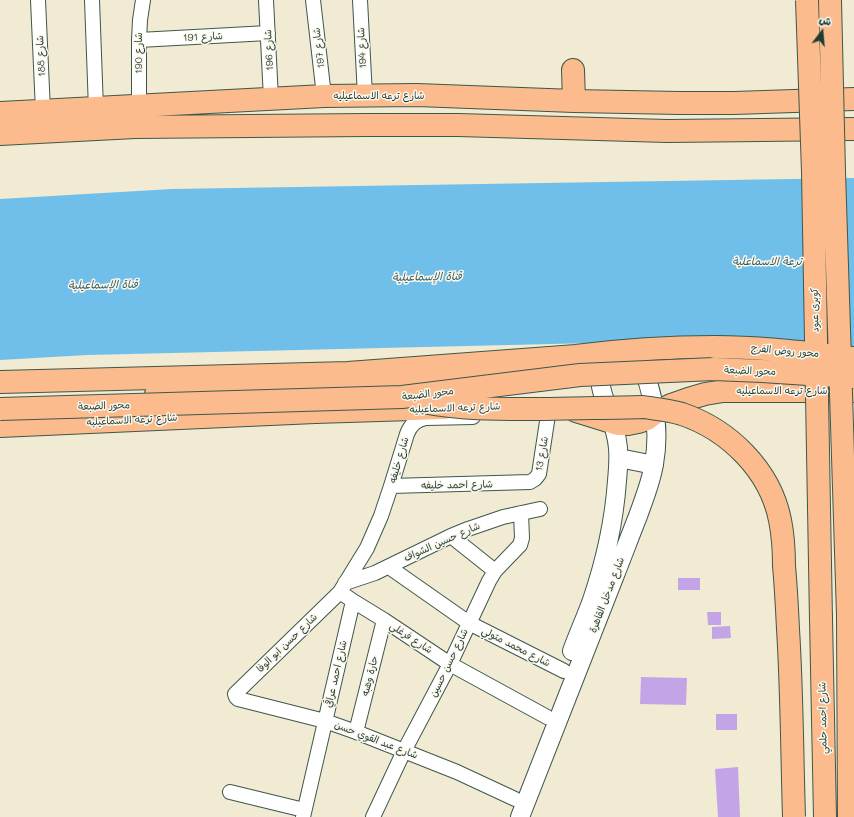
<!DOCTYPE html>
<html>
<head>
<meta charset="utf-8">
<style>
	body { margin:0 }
	#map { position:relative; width:854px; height:817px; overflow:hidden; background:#f0ebd2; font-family:Mali,"Playpen Sans Arabic",sans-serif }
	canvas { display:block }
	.north { position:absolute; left:802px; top:12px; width:40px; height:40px; -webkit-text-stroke:3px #fbf7ec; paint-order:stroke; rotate:16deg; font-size:11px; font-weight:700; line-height:16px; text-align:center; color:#1f3d34 }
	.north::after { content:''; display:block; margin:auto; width:14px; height:18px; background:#1f3d34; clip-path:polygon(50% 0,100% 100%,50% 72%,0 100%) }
</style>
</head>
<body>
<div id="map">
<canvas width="854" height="817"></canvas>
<div class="north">ش</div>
</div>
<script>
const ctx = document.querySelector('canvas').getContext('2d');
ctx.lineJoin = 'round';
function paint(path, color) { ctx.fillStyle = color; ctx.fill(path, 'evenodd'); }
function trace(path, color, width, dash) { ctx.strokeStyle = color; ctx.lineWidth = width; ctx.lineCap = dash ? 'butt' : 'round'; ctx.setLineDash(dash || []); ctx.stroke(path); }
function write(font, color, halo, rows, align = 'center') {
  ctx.font = font + ' Mali,"Playpen Sans Arabic",sans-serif'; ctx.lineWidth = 3; ctx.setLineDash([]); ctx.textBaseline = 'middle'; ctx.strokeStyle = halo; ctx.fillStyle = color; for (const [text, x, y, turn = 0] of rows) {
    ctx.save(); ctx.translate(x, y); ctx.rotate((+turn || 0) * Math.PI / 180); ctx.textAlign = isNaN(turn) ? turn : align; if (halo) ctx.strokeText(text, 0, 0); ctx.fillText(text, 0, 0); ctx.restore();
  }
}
paint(new Path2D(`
	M 854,178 L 854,349 L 678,341 L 87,355 L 0,360 L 0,199 L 172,189 Z`), '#6fbfea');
paint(new Path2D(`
	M 678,578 L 700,578 L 700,590 L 678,590 Z
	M 707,612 L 721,612 L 721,625 L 708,625 Z
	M 730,626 L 731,638 L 712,639 L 712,627 Z
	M 641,677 L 687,678 L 686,705 L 640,704 Z
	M 716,714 L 737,714 L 737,730 L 716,730 Z
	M 738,767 L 740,817 L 718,817 L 715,769 Z`), '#c3a5e7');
const minor = new Path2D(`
	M 38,0 L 43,111
	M 92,0 L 96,109
	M 266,0 L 271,99
	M 313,0 L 324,96
	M 360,0 L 365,96
	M 139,40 L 268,33
	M 139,106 L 139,40 L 140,20 L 143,0
	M 473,417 L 426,418 C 416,420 411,424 407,434 L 391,486 L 381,516 L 367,548 L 340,592 L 235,694 L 236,697 L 238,699 L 325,721 L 356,732 L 457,772 L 515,799
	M 391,486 L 530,482 L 535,479 L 539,474 L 548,415
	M 451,536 L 495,571
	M 389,567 L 469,623 L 564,671
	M 345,583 L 375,573 L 451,536 L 468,529 L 503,517 L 540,509
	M 340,592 L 353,601 L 384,620 L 450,664 L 547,717
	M 356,732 L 384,620
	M 230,792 L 304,810
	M 303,817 L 353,601
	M 373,817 L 404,751 L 450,664 L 489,581 L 495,571 L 520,545 L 522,538 L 521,513`);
const tertiary = new Path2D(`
	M 619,458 L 654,465
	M 572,651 C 578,634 586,617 592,600 C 605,562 614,522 617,481 C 618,470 619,459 618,448 C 616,420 599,398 599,369
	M 520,817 C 551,736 584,656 615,575 C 623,555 630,536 638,516 C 644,499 651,482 654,464 C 660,430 655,398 642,366`);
const primary = new Path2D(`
	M 573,70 L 574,101
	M 0,113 L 324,96 L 417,95 L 574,101 L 680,103 L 734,103 L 854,99
	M 0,134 L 135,127 L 367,125 L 458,125 L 667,131 L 854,129
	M 156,394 L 503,375
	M 576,411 L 618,424 L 628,424 L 638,422 L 647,419 L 655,413 L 671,405 L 688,399 L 705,394 L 723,391 L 854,391
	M 0,426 L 315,412 L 444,408
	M 848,615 L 849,817
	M 821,619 L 825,817`);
const motorway = new Path2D(`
	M 0,382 L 348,373 L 576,356 C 622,350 668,347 715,347`);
trace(minor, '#3e574c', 16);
trace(tertiary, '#3e574c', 20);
trace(primary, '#3e574c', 24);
trace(motorway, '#3e574c', 24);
trace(minor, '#fff', 14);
trace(tertiary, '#fff', 18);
trace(primary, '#fbbb8d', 22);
trace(motorway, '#fbbb8d', 22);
const primaryBridge = new Path2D(`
	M 807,0 L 813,172 L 821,619
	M 830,0 L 834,171 L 848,615`);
const motorwayBridge = new Path2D(`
	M 715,347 C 762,347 808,353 854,358
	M 423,402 C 463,410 504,409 545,409 C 578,408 610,408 643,407 C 656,409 669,410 682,414 C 729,430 770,470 780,520 C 783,535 784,551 784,566 C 786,587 787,608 788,629 C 792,692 792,754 794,817
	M 0,409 L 402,397 L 499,385 L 580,375 L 714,369 L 762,371 L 854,377`);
trace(primaryBridge, '#3e574c', 24, []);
trace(motorwayBridge, '#3e574c', 24, []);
trace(primaryBridge, '#fbbb8d', 22);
trace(motorwayBridge, '#fbbb8d', 22);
write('10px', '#1f3d34', '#fbf7ec', [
	["شارع 191",203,37,-3],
	["شارع 197",319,48,-97],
	["شارع 194",362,48,-93],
	["شارع 196",269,50,-93],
	["شارع 190",139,53,-90],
	["شارع 188",41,56,-93],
	["شارع ترعه الاسماعيليه",379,96],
	["كوبرى عبود",815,310,-91],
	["محور روض الفرج",785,351,5],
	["محور الضبعة",750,371,2],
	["شارع ترعه الاسماعيليه",782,391],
	["محور الضبعة",428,394,-7],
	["محور الضبعة",104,406,-2],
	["شارع ترعه الاسماعيليه",455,408,-2],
	["شارع ترعه الاسماعيليه",132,420,-3],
	["شارع 13",542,454,-80],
	["شارع خليفه",399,460,-74],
	["شارع احمد خليفه",457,485,-1],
	["شارع حسين الشواف",442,542,-24],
	["شارع مدخل القاهرة",607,595,-69],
	["شارع فرغلي",411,638,33],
	["شارع حسن ابو الوفا",287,643,-44],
	["شارع محمد متولي",516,647,27],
	["شارع حسن حسين",449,663,-64],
	["شارع احمد عراقي",336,674,-77],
	["حارة وهبه",370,676,-76],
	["شارع احمد حلمي",823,718,-91],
	["شارع عبد القوي حسن",376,740,21]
]);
write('italic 11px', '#335e62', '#fbf7ec', [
	["ترعة الاسماعلية",767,262],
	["قناة الإسماعيلية",427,277,-1],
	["قناة الإسماعيلية",103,285,-1]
]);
</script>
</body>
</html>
